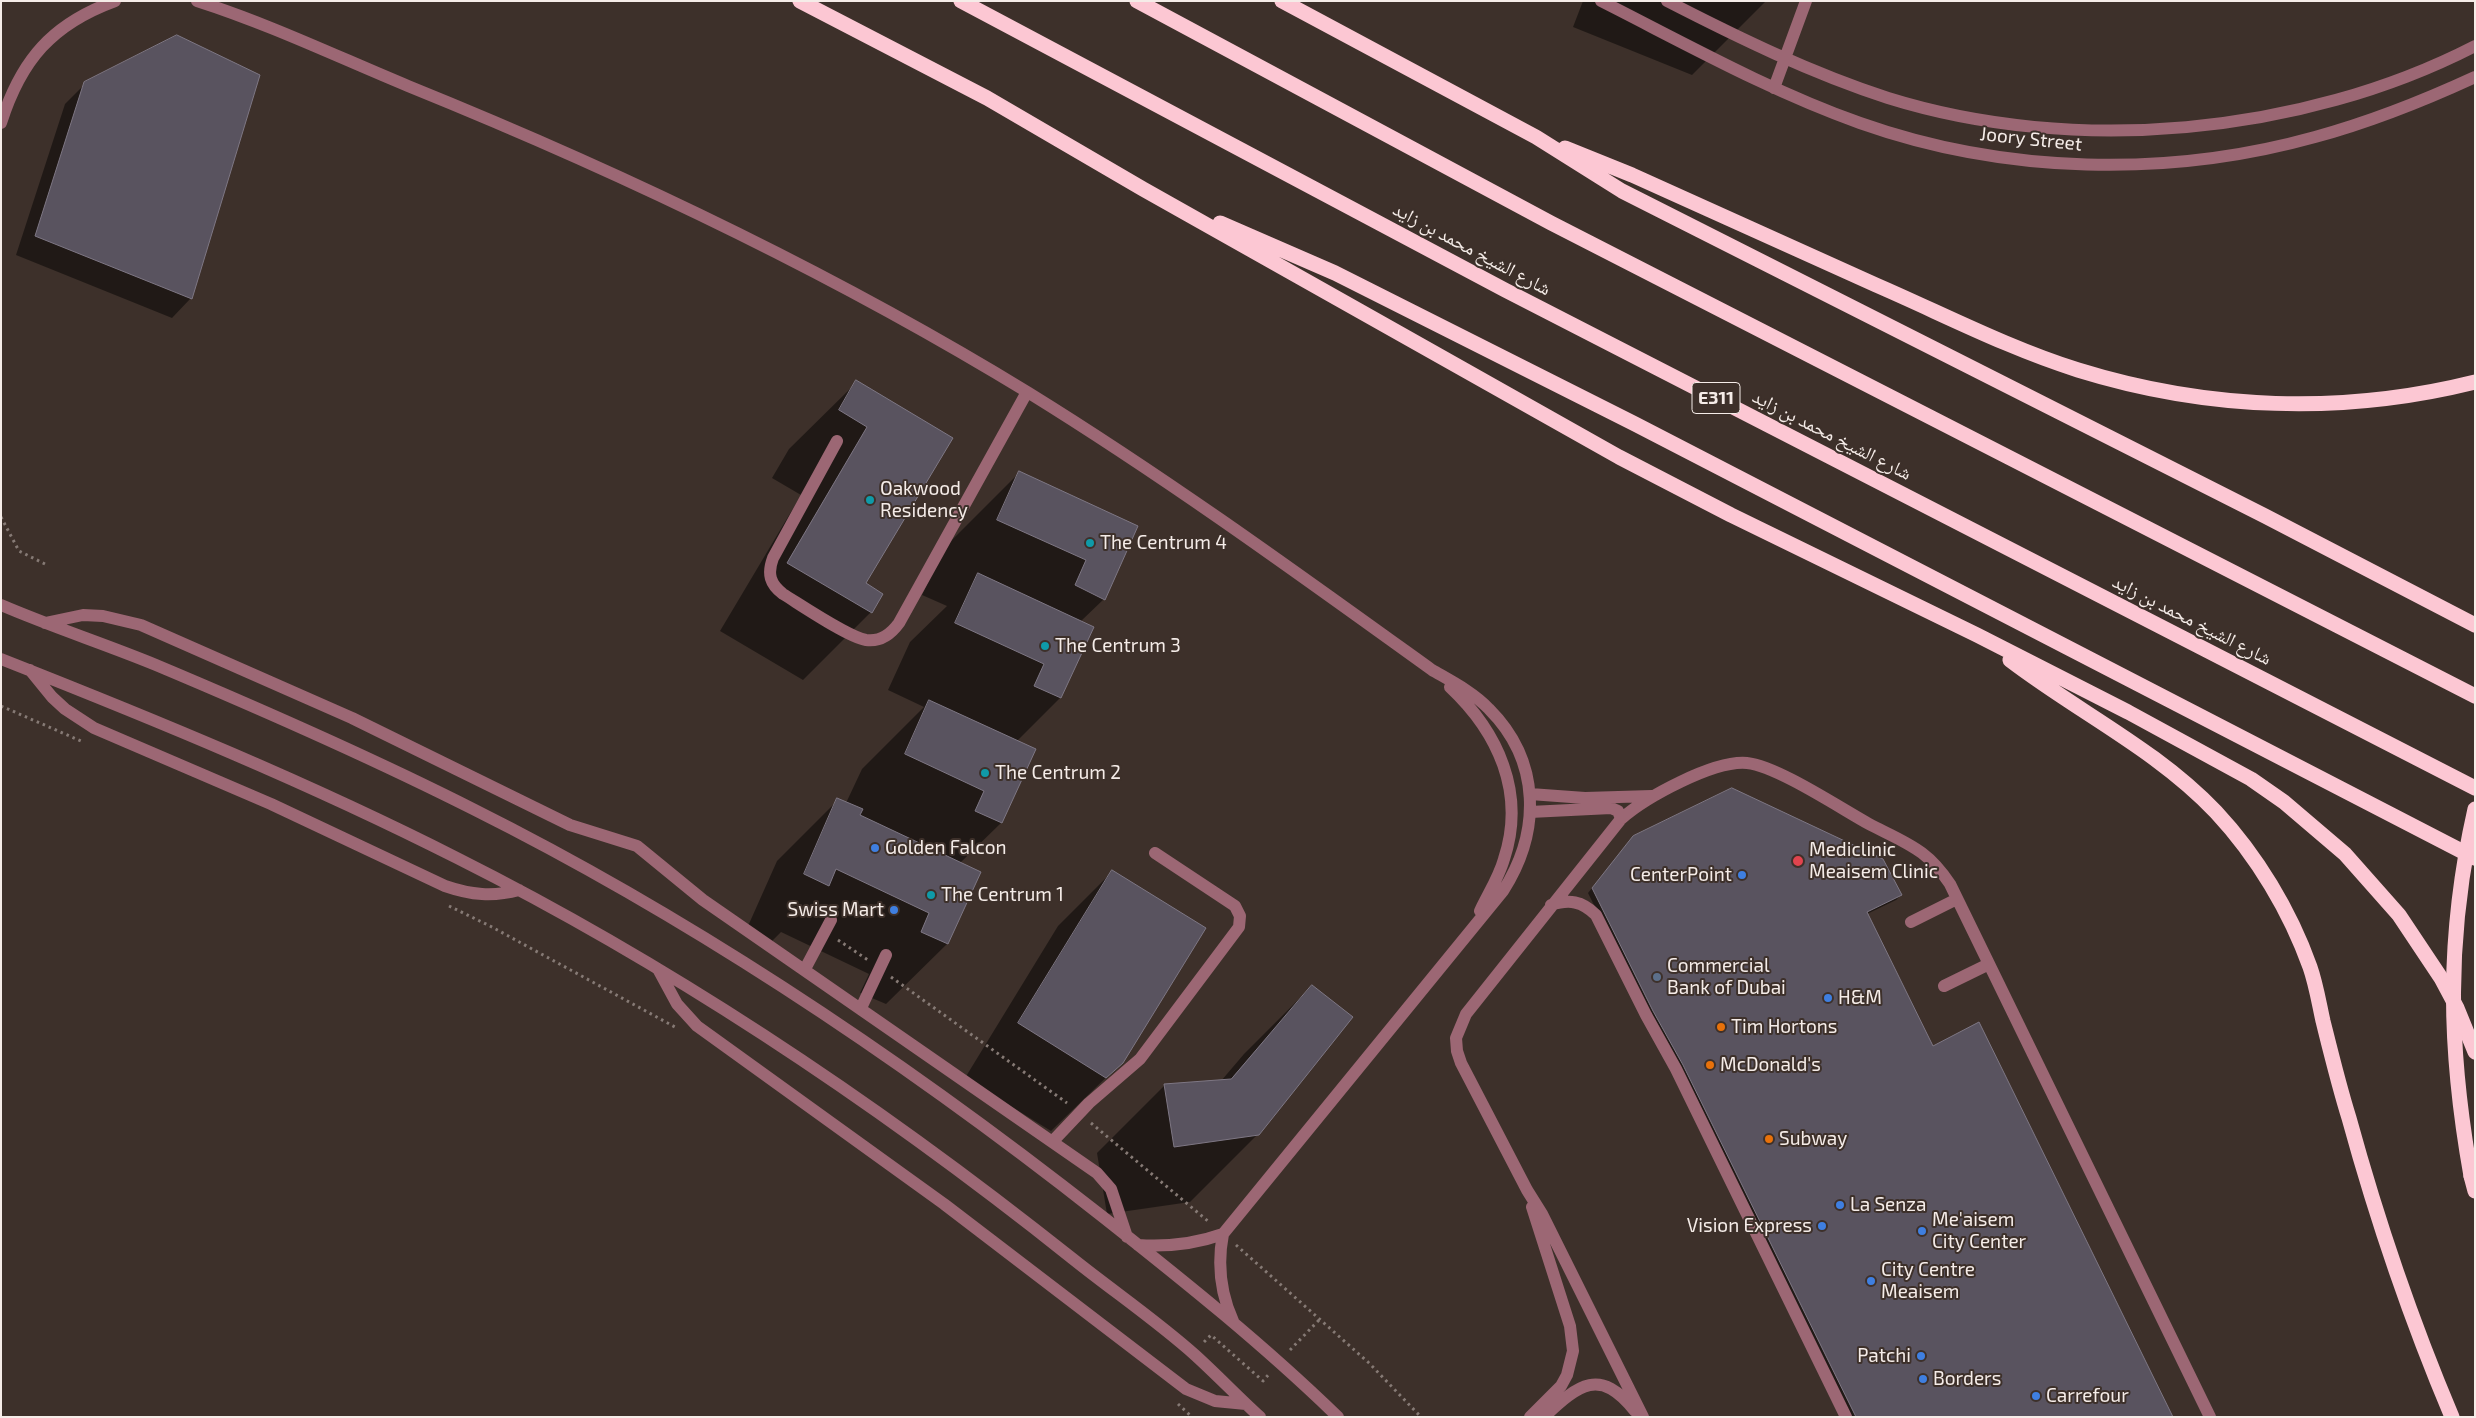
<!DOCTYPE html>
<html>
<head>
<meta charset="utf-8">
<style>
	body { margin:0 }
	#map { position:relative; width:2476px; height:1418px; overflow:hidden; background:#3d302a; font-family:"Exo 2",sans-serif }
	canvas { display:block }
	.frame { position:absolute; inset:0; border:2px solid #f5ece8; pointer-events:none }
</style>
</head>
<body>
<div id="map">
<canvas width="2476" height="1418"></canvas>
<div class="frame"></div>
</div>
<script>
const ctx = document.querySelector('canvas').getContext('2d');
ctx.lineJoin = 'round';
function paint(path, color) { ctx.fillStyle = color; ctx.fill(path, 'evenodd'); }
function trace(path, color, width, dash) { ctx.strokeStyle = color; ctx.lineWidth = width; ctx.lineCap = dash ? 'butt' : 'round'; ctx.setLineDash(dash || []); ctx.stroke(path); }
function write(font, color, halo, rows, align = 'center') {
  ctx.font = font + ' "Exo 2","Noto Naskh Arabic",sans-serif'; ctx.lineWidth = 4; ctx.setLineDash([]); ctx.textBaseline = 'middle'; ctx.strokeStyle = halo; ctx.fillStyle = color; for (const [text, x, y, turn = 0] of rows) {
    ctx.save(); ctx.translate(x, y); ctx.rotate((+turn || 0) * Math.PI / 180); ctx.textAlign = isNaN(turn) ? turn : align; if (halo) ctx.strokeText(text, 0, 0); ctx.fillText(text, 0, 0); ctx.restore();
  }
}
paint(new Path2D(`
	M 1583,1 L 1766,1 L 1692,75 L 1573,27 Z
	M 85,84 L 191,298 L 172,318 L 16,255 L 65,104 Z
	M 857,382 L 951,438 L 865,584 L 871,612 L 803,680 L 720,631 L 801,495 L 772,478 L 789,449 Z
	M 1019,473 L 1137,527 L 1104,599 L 1080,622 L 1092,628 L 1060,698 L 1016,742 L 1034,750 L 1001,823 L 960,863 L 980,872 L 947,944 L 886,1004 L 860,993 L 869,974 L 781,932 L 767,946 L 744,935 L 777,861 L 838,800 L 846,803 L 862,769 L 924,707 L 888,690 L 910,642 L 947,606 L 922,595 L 944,548 Z
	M 1629,842 L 1901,895 L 1896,900 L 1867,914 L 1932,1047 L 2172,1417 L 1849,1417 L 1588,893 Z
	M 1112,872 L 1122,1062 L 1051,1131 L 965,1078 L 1058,926 Z
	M 1312,986 L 1258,1134 L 1190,1202 L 1107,1214 L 1097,1153 L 1165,1085 L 1221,1081 L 1244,1054 Z`), '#0007');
const building = new Path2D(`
	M 177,35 L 260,75 L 192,299 L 35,236 L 84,82 Z
	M 856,380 L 953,438 L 866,583 L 883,594 L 872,613 L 787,563 L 867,427 L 839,410 Z
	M 1019,471 L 1138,526 L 1105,600 L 1075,585 L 1086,560 L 997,520 Z
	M 978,573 L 1094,627 L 1061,698 L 1034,686 L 1044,664 L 955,623 Z
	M 929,700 L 1036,749 L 1002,823 L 975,811 L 984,791 L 905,754 Z
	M 1732,788 L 1883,859 L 1902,895 L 1867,912 L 1933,1046 L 1979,1022 L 2173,1417 L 1856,1417 L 1683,1065 L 1653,1011 L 1592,888 L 1633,836 Z
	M 837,798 L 863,809 L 860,815 L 981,872 L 948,944 L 921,932 L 929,913 L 836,869 L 829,886 L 804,874 Z
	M 1112,870 L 1206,928 L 1123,1063 L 1106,1078 L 1018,1023 Z
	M 1312,985 L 1353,1017 L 1259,1135 L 1174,1147 L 1164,1084 L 1231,1079 Z`);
paint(building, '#59535f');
trace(building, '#7e7784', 1);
trace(new Path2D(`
	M 1,517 L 19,551 L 47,565
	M 1,706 L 81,741
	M 449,906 L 490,926 L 675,1027
	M 838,940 L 868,960
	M 891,977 L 1067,1103
	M 1091,1123 L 1209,1222
	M 1236,1245 L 1369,1363 L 1421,1417
	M 1204,1342 L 1211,1335 L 1263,1381 L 1269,1374
	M 1290,1350 L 1320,1319
	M 1178,1404 L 1192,1417`), '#867a75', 3, [2.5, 4]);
trace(new Path2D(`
	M 197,1 C 269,24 338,57 408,86 C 623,173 831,272 1029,393 C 1168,479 1300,575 1432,670 C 1451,681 1473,692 1489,709 C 1541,761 1541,832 1503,891 L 1223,1234 C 1217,1265 1220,1292 1233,1321
	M 1601,1 C 1686,44 1770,91 1860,123 C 2004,174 2168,178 2315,137 C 2370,122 2423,101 2475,77
	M 1667,1 C 1739,38 1811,73 1888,98 C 2074,156 2302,135 2475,46
	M 1774,88 L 1806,1
	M 1,123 C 21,60 52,24 115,1
	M 837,441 L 773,558 C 767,574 770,584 783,594 C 801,605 848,637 866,640 C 880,642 891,634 899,623 L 1027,392
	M 1,605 C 52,627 105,644 156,665 C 263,710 370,757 473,809 C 697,921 906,1062 1103,1217 C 1184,1281 1264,1345 1338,1417
	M 45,623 L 83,615 L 103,616 L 141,625 L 352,718 L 570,825 L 637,846 L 703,900 L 1097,1173 L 1111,1189 L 1127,1237
	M 1,659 C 156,720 309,783 457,858 C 676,968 881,1106 1073,1259 C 1113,1291 1157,1321 1195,1355 C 1217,1375 1238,1397 1260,1417
	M 30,670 L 52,697 L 65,709 L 94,728 L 271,804 L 445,886 C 471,895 493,897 519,890
	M 1450,687 C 1498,732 1526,793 1504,859 C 1499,877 1488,894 1480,911
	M 1530,794 L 1585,798 L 1652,796
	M 1530,812 L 1611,808 L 1618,811 L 1621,819
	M 1551,905 C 1569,899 1582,901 1596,915 L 1646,1015 L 1676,1069 L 1846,1417
	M 1911,922 L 1957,899
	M 658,969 L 677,1004 L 697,1026 L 944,1204 L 1186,1389 L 1215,1401 L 1246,1404
	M 805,969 L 831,920
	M 1944,986 L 1989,964
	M 861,1008 L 886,955
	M 1053,1141 L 1089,1103 L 1140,1059 L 1239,927 L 1240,916 L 1235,906 L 1155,853
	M 1138,1245 C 1168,1247 1195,1244 1223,1234
	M 1530,1417 L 1561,1386 L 1567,1375 L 1573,1351 L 1570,1326 L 1532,1207
	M 1544,1417 C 1579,1384 1600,1367 1635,1411
	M 1643,1417 L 1542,1214 L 1527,1190 L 1461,1063 L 1457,1051 L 1456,1038 L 1466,1014 L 1621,819 C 1646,797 1714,760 1747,763 C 1777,766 1840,808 1869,824 C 1886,833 1906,841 1922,853 C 1934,862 1942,872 1950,884 L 2210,1417`), '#9c6774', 12);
trace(new Path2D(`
	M 800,1 L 987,98 L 1143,189 L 1619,457 L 1731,515 L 1977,635 L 2128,712 L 2251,779 L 2284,802 L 2345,854 L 2399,915 L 2441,978 L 2457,1008 L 2475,1052
	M 961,1 L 1505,290 L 2475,788
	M 1137,1 L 1551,223 L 2475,696
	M 1282,1 L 1536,137 L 1622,191 L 2265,516 L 2475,625
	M 1565,148 L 1632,175 C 1713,212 1795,248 1876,285 C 1943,314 2008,348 2078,370 C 2207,410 2343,415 2475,382
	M 1220,223 L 1335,273 L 1635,424 L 2475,858
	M 2010,660 C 2078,712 2156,749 2216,812 C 2257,856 2290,911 2310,967 C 2316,984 2319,1003 2323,1021 C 2331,1053 2339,1086 2349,1118 C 2377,1220 2411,1320 2452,1417
	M 2471,1176 L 2475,1191`), '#fcc7d3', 15);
trace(new Path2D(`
	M 2471,1176 C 2448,1047 2446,937 2475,809`), '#fcc7d3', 15);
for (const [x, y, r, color] of [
	[870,500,5,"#0f9aa8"],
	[1090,543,5,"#0f9aa8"],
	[1045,646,5,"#0f9aa8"],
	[985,773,5,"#0f9aa8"],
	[875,848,5,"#3f7fe0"],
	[1798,861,6,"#e0444e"],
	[1742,875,5,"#3f7fe0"],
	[931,895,5,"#0f9aa8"],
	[894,910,5,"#3f7fe0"],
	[1657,977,5,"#5c6f8a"],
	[1828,998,5,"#3f7fe0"],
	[1721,1027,5,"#e8710a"],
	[1710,1065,5,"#e8710a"],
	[1769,1139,5,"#e8710a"],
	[1840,1205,5,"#3f7fe0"],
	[1822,1226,5,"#3f7fe0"],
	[1922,1231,5,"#3f7fe0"],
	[1871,1281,5,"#3f7fe0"],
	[1921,1356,5,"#3f7fe0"],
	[1923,1379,5,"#3f7fe0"],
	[2036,1396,5,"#3f7fe0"]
]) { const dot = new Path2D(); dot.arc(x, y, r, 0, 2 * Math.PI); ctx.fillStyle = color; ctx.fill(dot); trace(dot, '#3d302a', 2); }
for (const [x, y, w] of [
	[1716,398,48]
]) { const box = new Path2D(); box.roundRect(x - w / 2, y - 15.5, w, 31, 4); ctx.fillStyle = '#3d302a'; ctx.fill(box); trace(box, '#f5ece8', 1); }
write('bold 18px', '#f5ece8', null, [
	["E311",1716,398]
]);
write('19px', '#f5ece8', '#3d302a', [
	["Joory Street",2031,139,6],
	["شارع الشيخ محمد بن زايد",1472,249,28],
	["شارع الشيخ محمد بن زايد",1832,435,27],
	["شارع الشيخ محمد بن زايد",2192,620,27]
]);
write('19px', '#f5ece8', '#3d302a', [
	["Oakwood",880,489],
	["Residency",880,511],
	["The Centrum 4",1100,543],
	["The Centrum 3",1055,646],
	["The Centrum 2",995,773],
	["Golden Falcon",885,848],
	["Mediclinic",1809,850],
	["Meaisem Clinic",1809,872],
	["CenterPoint",1732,875,"right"],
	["The Centrum 1",941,895],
	["Swiss Mart",884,910,"right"],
	["Commercial",1667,966],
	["Bank of Dubai",1667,988],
	["H&M",1838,998],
	["Tim Hortons",1731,1027],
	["McDonald's",1720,1065],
	["Subway",1779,1139],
	["La Senza",1850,1205],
	["Me'aisem",1932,1220],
	["City Center",1932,1242],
	["Vision Express",1812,1226,"right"],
	["City Centre",1881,1270],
	["Meaisem",1881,1292],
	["Patchi",1911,1356,"right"],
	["Borders",1933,1379],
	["Carrefour",2046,1396]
], 'left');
</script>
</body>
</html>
